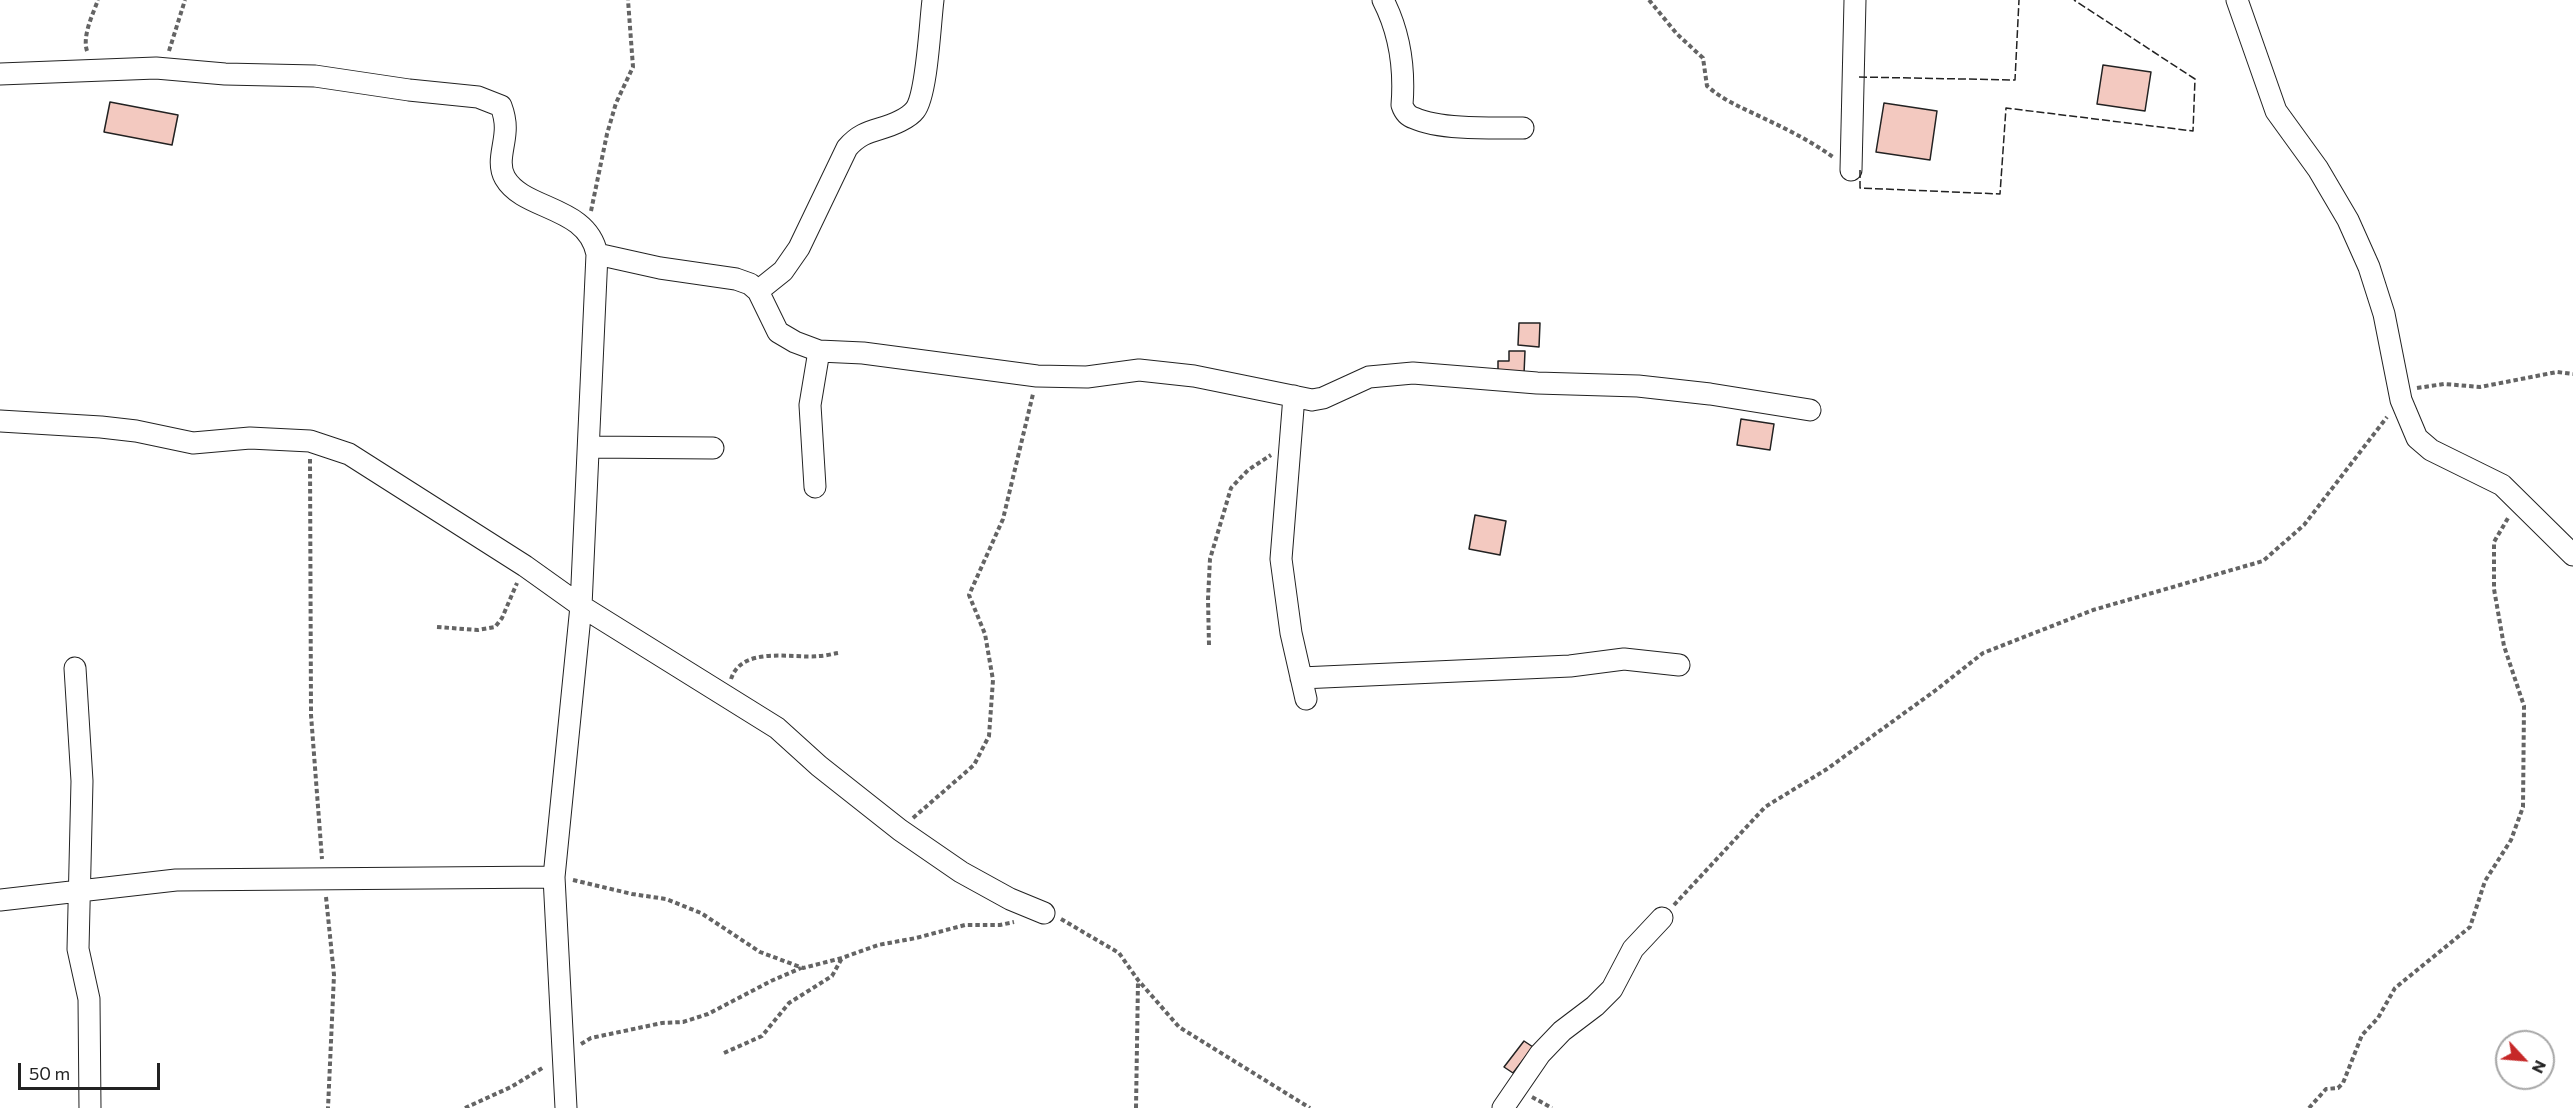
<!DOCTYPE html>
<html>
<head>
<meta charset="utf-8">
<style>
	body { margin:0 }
	#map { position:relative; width:2573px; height:1108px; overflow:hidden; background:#fff; font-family:Commissioner,sans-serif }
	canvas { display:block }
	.north { position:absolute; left:2495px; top:1030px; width:60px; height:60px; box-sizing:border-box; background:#fff; border:2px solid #a7a7a7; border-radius:50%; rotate:116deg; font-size:16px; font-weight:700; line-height:24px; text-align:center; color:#222 }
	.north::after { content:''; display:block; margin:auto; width:21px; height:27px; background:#c62828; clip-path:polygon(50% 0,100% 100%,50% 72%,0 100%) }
	.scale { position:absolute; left:18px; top:1063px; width:142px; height:27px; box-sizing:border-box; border:3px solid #222; border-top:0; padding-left:8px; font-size:18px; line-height:21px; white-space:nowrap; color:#222; -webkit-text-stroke:4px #fff; paint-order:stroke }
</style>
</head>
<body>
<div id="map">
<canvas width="2573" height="1108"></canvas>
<div class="north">N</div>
<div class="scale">50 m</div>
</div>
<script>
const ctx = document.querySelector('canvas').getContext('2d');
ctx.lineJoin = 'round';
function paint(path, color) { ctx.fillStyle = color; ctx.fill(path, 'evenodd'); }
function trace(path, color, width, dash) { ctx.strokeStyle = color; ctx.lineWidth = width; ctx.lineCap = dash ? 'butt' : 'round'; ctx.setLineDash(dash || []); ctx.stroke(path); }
const building = new Path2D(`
	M 2103,65 L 2151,72 L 2145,111 L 2097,104 Z
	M 110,102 L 178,115 L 172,145 L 104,132 Z
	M 1884,103 L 1937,111 L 1930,160 L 1876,152 Z
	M 1519,323 L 1540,323 L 1539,347 L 1518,345 Z
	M 1509,351 L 1525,351 L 1524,374 L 1498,374 L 1498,361 L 1509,361 Z
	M 1741,419 L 1774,424 L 1770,450 L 1737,445 Z
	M 1475,515 L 1506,521 L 1500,555 L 1469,549 Z
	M 1524,1041 L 1533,1047 L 1513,1073 L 1504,1067 Z`);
paint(building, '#f3c9c0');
trace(building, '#222', 1.5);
const minor = new Path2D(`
	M 1383,0 C 1400,33 1405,67 1402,105 C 1404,111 1407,116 1414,118 C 1440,130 1494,128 1523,128
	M 2237,0 L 2276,111 L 2318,169 L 2348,220 L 2369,267 L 2384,314 L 2401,400 L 2417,438 L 2431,450 L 2502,485 L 2573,555
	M 0,74 L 156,68 L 225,74 L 315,76 L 409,90 L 478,97 L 501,106 C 504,114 506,124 505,133 C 504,148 497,164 505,178 C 524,211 587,205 597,254 L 581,606 L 554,877 L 566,1108
	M 1851,170 L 1855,0
	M 597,254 L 660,268 L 736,279 L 750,284 L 758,291 L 778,332 L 795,342 L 819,351 L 863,353 L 1037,376 L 1087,377 L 1139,370 L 1194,376 L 1312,400 L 1323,398 L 1369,377 L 1413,373 L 1537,383 L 1638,386 L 1710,394 L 1810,410
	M 758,291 L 783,271 L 799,248 L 847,148 C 864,128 879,132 900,121 C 904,119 912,114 915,110 C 927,95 930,23 933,0
	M 1294,396 L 1281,559 L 1291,633 L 1306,699
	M 0,421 L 101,427 L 136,431 L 193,443 L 250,438 L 310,441 L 349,454 L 525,566 L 581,606 L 777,728 L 819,766 L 900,830 L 961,872 L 1010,899 L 1044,913
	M 590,447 L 713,448
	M 815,487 L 810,405 L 819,351
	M 75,668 L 82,781 L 78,949 L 89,999 L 90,1108
	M 1301,678 L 1570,666 L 1624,659 L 1679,665
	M 0,900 L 176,880 L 554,877
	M 1503,1108 L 1540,1054 L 1562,1031 L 1595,1006 L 1612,989 L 1633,949 L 1662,918`);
trace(minor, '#222', 23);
trace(new Path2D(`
	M 1649,0 L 1677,34 L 1703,58 L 1707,86 C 1724,101 1743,108 1763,118 C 1787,129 1812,142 1833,157
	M 87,51 C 82,36 93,14 98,0
	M 169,51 L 185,0
	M 591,211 L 607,134 L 616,103 L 633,67 L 628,0
	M 2417,388 L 2444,384 L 2480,387 L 2557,372 L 2573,374
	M 310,459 L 311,715 L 322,859
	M 437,627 L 478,630 L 495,627 L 502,618 L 517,583
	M 1209,645 L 1208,599 L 1210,559 L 1231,488 L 1248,470 L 1271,455
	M 731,679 C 742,645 793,659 819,656 C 825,656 832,654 838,653
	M 913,818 L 974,765 L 989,736 L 993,680 L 985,634 L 969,595 L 1003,519 L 1033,394
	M 573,880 L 632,894 L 666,899 L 701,913 L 760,952 L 803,968 L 842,958 L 878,945 L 916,938 L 965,925 L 1000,925 L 1014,922
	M 326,897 L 334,975 L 328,1108
	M 1674,905 L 1765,807 L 1827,769 L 1936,690 L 1983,653 L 2093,610 L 2263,561 L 2304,525 L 2387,417
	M 1061,919 L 1119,953 L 1138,980 L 1179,1027 L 1310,1108
	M 581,1044 L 591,1038 L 662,1023 L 683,1022 L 708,1014 L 771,981 L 801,968
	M 724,1053 L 762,1036 L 789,1003 L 832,976 L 842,958
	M 1532,1097 L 1552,1108
	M 465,1108 L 511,1087 L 544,1067
	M 1136,1108 L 1138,981
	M 2309,1108 L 2326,1089 L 2338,1088 L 2343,1083 L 2362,1035 L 2378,1018 L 2395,988 L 2470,927 L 2485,881 L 2511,840 L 2523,807 L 2524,706 L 2504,646 L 2494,589 L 2494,542 L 2508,518`), '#646464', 4, [4.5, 3]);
trace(minor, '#fff', 21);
trace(new Path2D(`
	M 1859,77 L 2015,80 L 2019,0
	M 1860,170 L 1860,188 L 2000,194 L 2006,108 L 2193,131 L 2195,79 L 2074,0`), '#222', 1.5, [8, 3]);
</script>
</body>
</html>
